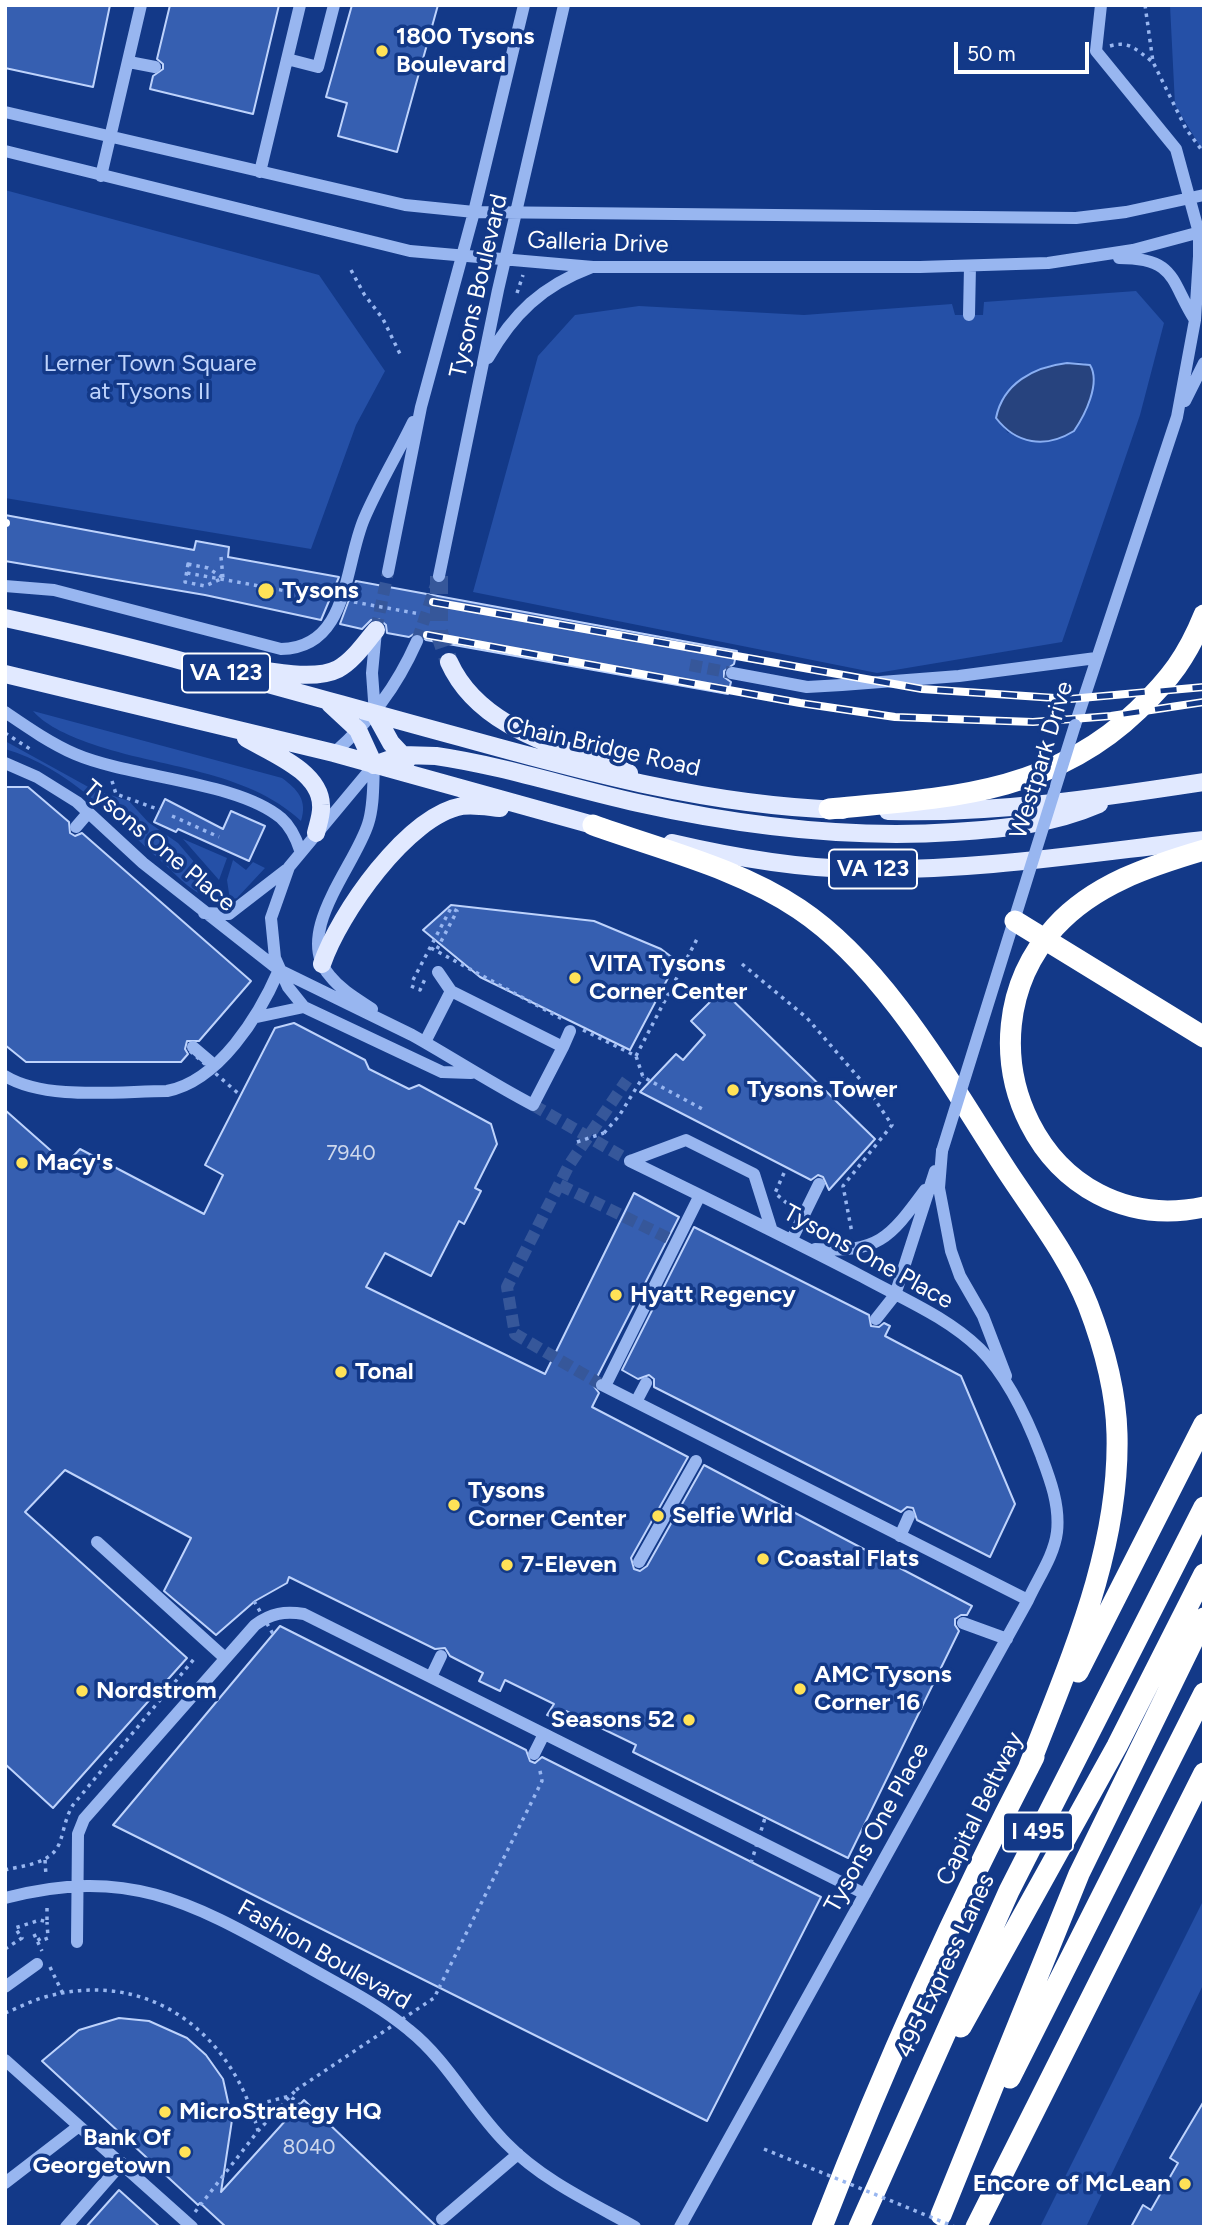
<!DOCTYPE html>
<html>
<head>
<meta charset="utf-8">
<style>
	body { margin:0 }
	#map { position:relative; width:1209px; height:2232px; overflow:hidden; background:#133988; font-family:Figtree,sans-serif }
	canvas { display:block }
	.frame { position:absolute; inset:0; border:7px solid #fff; pointer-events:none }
	.scale { position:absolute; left:954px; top:42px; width:135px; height:32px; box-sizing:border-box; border:4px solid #fff; border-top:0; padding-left:9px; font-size:21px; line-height:24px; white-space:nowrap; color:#fff; -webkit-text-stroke:5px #133988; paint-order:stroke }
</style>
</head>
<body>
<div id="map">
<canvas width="1209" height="2232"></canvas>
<div class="frame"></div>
<div class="scale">50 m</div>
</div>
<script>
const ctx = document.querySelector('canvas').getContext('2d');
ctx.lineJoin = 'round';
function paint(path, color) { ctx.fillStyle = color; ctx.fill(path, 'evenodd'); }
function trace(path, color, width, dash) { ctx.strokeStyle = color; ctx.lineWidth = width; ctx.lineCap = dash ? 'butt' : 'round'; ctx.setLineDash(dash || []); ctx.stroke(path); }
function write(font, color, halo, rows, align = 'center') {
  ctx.font = font + ' Figtree,sans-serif'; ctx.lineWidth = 7; ctx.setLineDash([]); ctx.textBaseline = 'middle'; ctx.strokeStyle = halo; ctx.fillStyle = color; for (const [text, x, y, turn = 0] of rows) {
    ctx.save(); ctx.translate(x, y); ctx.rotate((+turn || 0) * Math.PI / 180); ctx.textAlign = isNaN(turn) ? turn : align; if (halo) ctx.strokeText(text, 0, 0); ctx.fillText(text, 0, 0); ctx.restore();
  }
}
paint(new Path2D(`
	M 1170,5 L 1204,5 L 1204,153 L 1175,105 Z
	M 5,190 L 319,275 L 385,371 L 356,425 L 311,549 L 5,498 Z
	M 1136,291 L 1164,323 L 1140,415 L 1062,642 L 877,673 L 473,592 L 538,356 L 575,315 L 639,306 L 804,315 L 952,304 L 955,315 L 983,315 L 984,302 ZM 1085,363 L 1008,433 L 996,418 C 1011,379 1041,359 1085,363 Z
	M 33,711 L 282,778 C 297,789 308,800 301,821 C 247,770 160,768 92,744 C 72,737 47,727 33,711 Z
	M 5,741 L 92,789 L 129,801 L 148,822 L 178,843 L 212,883 L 212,899 C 190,892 178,876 161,861 C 114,819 68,767 5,749 Z
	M 183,839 L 227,858 L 219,880 Z
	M 233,860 L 246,870 L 253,862 L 265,868 L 237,898 L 230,900 L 227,880 Z
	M 1204,1899 L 1204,1983 L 1086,2227 L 1040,2227 Z`), '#2550a7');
const water = new Path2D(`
	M 1067,363 L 1090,365 C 1101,383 1085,415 1074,431 C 1045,449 1016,444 996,418 C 1003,383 1034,367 1067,363 Z`);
paint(water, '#27437e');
trace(water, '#8aaff3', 2);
const building = new Path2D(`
	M 5,5 L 110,5 L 93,87 L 5,68 Z
	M 170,5 L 279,5 L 253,114 L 150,89 L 153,76 L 163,69 L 163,64 L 157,59 Z
	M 352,5 L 438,5 L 397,152 L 338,136 L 347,103 L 326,97 Z
	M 5,515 L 194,550 L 196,541 L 229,547 L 228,557 L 339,577 L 321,620 L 205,595 L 5,561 Z
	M 356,581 L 737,651 L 734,664 L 724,671 L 724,677 L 731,682 L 728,694 L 426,640 L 417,632 L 409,637 L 387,633 L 386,625 L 379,619 L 371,620 L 362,629 L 340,624 Z
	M 5,787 L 28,787 L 69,822 L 70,833 L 75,836 L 82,833 L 251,981 L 199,1041 L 187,1041 L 185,1049 L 188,1054 L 181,1062 L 26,1062 L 5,1045 Z
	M 165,799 L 223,829 L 231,811 L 265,826 L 249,861 L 178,829 L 176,832 L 154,822 Z
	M 451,905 L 594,921 L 661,949 L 677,961 L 630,1050 L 480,977 L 423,930 Z
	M 722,990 L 875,1139 L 829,1190 L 823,1177 L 818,1175 L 811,1180 L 640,1092 L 676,1054 L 683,1060 L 705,1035 L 691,1021 Z
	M 294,1023 L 365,1060 L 369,1069 L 409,1089 L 419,1085 L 491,1124 L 497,1144 L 475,1188 L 481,1191 L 464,1224 L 459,1221 L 431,1276 L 385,1253 L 366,1287 L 545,1374 L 634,1193 L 679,1217 L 593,1385 L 599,1393 L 592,1407 L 688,1457 L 631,1558 L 634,1569 L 640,1571 L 647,1566 L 704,1465 L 972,1606 L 967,1615 L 961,1615 L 955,1619 L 955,1625 L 959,1631 L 848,1858 L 633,1752 L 636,1745 L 566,1711 L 563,1720 L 547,1715 L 554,1704 L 505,1680 L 500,1691 L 479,1681 L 483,1673 L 450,1656 L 445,1648 L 435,1649 L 289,1577 L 287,1583 L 255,1601 L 216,1635 L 164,1591 L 191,1538 L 65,1470 L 25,1512 L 187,1658 L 53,1808 L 5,1764 L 5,1110 L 66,1164 L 80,1149 L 204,1214 L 223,1175 L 205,1165 L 275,1028 Z
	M 694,1227 L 869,1315 L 871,1326 L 879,1327 L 884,1323 L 890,1326 L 885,1336 L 961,1376 L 1015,1504 L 990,1557 L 917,1520 L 913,1508 L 907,1507 L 901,1512 L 654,1387 L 654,1379 L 649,1375 L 638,1379 L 622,1370 Z
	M 280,1626 L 526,1750 L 530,1761 L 535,1763 L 542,1757 L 821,1897 L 707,2121 L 113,1825 Z
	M 119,2018 L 149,2021 L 187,2038 L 206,2055 L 223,2079 L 232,2120 L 221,2192 L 304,2100 L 437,2227 L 226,2227 L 200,2203 L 198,2205 L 42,2061 L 79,2030 Z
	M 1204,2101 L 1204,2227 L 1131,2227 L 1143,2205 L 1151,2210 L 1178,2163 L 1170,2158 Z
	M 119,2190 L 160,2227 L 86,2227 Z`);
paint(building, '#365fb1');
trace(building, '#bed3fc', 2);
trace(new Path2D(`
	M 376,630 L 388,572
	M 417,641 L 439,576
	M 690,665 L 732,673
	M 533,1105 L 630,1161
	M 560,1185 L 676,1242
	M 602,1385 L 515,1334 L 507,1287 L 569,1165 L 627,1080`), '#36579a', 12, [12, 6]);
trace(new Path2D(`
	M 439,576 L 439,632 L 449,662`), '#36579a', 18, [18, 9]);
trace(new Path2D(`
	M 1145,5 L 1153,62 L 1186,129 L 1204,153
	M 1110,46 C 1130,40 1137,51 1153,62
	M 351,270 L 364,294 L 383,319 L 401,356
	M 517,293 L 523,275
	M 221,557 L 223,578
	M 188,564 L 208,568 L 223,578 L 205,586 L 185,582 Z
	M 187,573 L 326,598
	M 354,602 L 420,614
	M 5,733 L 30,749
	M 112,781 L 116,794 L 160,810
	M 172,816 L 219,837
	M 431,948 L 564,1020
	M 742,964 L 807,1018 L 865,1085 L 892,1125 L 843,1186 L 852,1233
	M 413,980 L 451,908 L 457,911 L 436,951
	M 411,986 L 420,990 L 425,979
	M 583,1030 L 636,1056 L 643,1077 L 706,1111
	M 636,1056 L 697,939
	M 604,1133 L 619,1116 L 643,1077
	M 784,1173 L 775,1193 L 790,1206
	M 45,1860 L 46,1876
	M 5,1870 C 22,1866 47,1864 57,1848 C 63,1839 64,1819 73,1805 L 194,1659
	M 34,1934 L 42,1951
	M 38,1938 L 40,1941 L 48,1938 L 47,1922
	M 5,1949 L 22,1938 L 15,1928 L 40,1920 L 47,1922 L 47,1905
	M 50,1967 L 63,1994
	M 439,1988 L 542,1781 L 539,1766
	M 5,2013 C 18,2008 31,2001 45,1997 C 148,1968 232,2032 258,2131
	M 251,2106 L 290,2096 L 300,2105
	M 195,2212 L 258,2131 L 296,2090`), '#98b6f0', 3.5, [3.5, 5]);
trace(new Path2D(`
	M 287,59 L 318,67 L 334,5
	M 129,62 L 155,67
	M 5,112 L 405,205 L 474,212 L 1076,218 L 1126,212 L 1204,195
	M 5,151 L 410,251 L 593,267 L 920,267 L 1048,263 L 1133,250 L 1204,231
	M 260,172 L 300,5
	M 101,176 L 141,5
	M 1119,258 C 1177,258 1170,281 1195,320
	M 969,315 L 970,266
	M 488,358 C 513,314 542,286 590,268
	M 1185,401 L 1204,363
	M 388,572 L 421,407 L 474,212 L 524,5
	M 439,576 L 498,290 L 564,5
	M 5,586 L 54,590 L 281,649 C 349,648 344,566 364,519 C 378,486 397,455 413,422
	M 732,673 L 807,687 L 842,685 L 959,676 L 1096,658
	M 5,712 C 27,727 50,743 75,754 C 131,778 237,781 281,818 C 290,826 296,838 300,850
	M 375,714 L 372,673 L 376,631
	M 1075,725 L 1177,417 L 1195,320 L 1199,256 L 1199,233 L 1176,149 L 1096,51 L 1101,5
	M 334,753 C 372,719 396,688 417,641
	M 5,763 L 37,777 L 77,802 L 143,863 L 279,970 L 412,1035 C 453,1058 491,1083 533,1105 L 563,1047 L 451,991 L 425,1042
	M 374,765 L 289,867 L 271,918 L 275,958 L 288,987 L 304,1007 L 442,1072 L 471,1073
	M 76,827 L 88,813
	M 204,913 L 229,914 L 286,870
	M 438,972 L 451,991
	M 372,1009 C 357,999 341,990 330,976 C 292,934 355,866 368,824 C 374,806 373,784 374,765
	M 257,1017 L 304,1007
	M 193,1047 L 213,1064
	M 563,1047 L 570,1031
	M 5,1076 C 46,1101 120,1091 167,1091 C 219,1081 259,1016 279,970
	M 942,1151 L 939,1188 L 951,1251 L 960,1276 L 983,1316 L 1006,1376
	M 630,1161 C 708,1199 786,1237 863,1277 C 903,1299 947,1317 980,1349 C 1008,1377 1027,1418 1041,1455 C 1050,1479 1060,1505 1057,1532 C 1054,1556 1038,1578 1028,1600 L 680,2227
	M 630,1161 L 686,1140 L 754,1174 L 771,1228
	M 792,1239 L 819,1184
	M 815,1249 C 878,1253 889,1239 925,1190
	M 876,1319 L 895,1295 L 935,1171
	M 602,1385 L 1028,1600
	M 605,1386 L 700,1195
	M 636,1402 L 646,1383
	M 900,1536 L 909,1516
	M 97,1542 L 225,1658
	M 639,1562 L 696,1461
	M 963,1623 L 1007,1639
	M 431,1677 L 441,1656
	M 534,1754 L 544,1734
	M 5,1898 C 131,1865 194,1904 301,1963 C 337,1984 377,2003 409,2030 C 448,2061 471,2108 506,2143 C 542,2180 590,2202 635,2227
	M 77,1942 L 78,1834 L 84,1819 L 255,1625 C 271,1613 285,1611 304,1614 L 865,1894
	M 5,1987 L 37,1964
	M 5,2060 L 192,2227
	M 5,2183 L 79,2126
	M 442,2219 L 518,2154
	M 66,2227 L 122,2163`), '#98b6f0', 12);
trace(new Path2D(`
	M 5,618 C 158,651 308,696 460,737 C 586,772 711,806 843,810
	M 449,662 C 480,731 564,747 629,773
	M 234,665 C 261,670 313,682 338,669 C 353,661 365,643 376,630
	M 5,674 L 334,753 L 604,828
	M 330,704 L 358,730 L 374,765
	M 375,714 L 391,743 L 407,760
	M 246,738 C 271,753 320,771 321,805 C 322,814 318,824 316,833
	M 374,765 L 402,755 L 436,756 C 504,766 570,788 638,803 C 741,826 848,839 954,832 C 1004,829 1053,824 1099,804
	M 888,811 C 995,814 1099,798 1204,782
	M 672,843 C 732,857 793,868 855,869 C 972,872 1088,853 1204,840
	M 322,964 C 339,914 407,816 462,806 C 474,804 489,807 500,808`), '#e1e9ff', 18);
trace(new Path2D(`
	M 829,809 C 944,798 1050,795 1138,710 C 1170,679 1187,657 1204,615
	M 593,825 C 662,850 738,868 799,909 C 886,967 951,1085 1007,1171 C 1036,1215 1069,1257 1088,1305 C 1103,1344 1116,1392 1117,1434 C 1120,1552 1069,1662 1028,1769
	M 1204,850 C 1150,866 1094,884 1055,927 C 950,1043 1043,1241 1204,1207
	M 1078,1672 L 1204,1424
	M 961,2027 L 1117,1746 L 1204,1574
	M 1010,2078 L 1204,1693
	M 941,2215 L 1079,1874 L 1204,1618
	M 822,2227 C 884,2067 955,1909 1034,1757
	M 859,2227 L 1009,1891 L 1204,1507
	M 976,2227 L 1204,1773`), '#fff', 21);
const rail = new Path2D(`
	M 5,523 L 6,523
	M 433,602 L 922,689 L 1070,699 L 1204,687
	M 427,635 L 800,703 L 895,717 L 1033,722 L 1111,716 L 1204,702`);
trace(rail, '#fff', 8);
trace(rail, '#133988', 5, [16]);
trace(new Path2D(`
	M 190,1051 L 240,1095
	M 577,1142 L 604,1133
	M 254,1601 L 273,1634
	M 536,1756 L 557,1716
	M 751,1863 L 765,1818
	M 296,2090 L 434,1998 L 439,1988
	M 764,2149 L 955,2227`), '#98b6f0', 3.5, [3.5, 5]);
trace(new Path2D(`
	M 942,1151 L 1075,725`), '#98b6f0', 12);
trace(new Path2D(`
	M 1015,921 L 1204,1037`), '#fff', 21);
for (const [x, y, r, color] of [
	[382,51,7,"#ffe257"],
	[266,591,9,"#ffe257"],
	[575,978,7,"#ffe257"],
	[733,1090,7,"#ffe257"],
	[22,1163,7,"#ffe257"],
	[616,1295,7,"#ffe257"],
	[341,1372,7,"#ffe257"],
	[454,1505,7,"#ffe257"],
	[658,1516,7,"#ffe257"],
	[763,1559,7,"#ffe257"],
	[507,1565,7,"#ffe257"],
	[800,1689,7,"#ffe257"],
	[82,1691,7,"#ffe257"],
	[689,1720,7,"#ffe257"],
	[165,2112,7,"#ffe257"],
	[185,2152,7,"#ffe257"],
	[1185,2184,7,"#ffe257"]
]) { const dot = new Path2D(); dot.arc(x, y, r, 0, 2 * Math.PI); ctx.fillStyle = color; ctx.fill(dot); trace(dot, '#133988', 2.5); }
write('21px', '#cdd7ec', null, [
	["7940",351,1154],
	["8040",309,2148]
]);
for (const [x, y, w] of [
	[226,673,88],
	[873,869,88],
	[1038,1832,70]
]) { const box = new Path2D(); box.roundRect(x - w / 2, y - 19.5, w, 39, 5); ctx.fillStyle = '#133988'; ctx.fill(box); trace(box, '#fff', 2); }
write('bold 23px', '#fff', null, [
	["VA 123",226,673],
	["VA 123",873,869],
	["I 495",1038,1832]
]);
write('bold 24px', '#fff', '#133988', [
	["1800 Tysons",396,37],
	["Boulevard",396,65],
	["Tysons",282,591],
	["VITA Tysons",589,964],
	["Corner Center",589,992],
	["Tysons Tower",747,1090],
	["Macy's",36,1163],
	["Hyatt Regency",630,1295],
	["Tonal",355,1372],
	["Tysons",468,1491],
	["Corner Center",468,1519],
	["Selfie Wrld",672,1516],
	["Coastal Flats",777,1559],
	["7-Eleven",521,1565],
	["AMC Tysons",814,1675],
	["Corner 16",814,1703],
	["Nordstrom",96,1691],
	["Seasons 52",675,1720,"right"],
	["MicroStrategy HQ",179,2112],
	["Bank Of",171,2138,"right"],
	["Georgetown",171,2166,"right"],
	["Encore of McLean",1171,2184,"right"]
], 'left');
write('24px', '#fff', '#133988', [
	["Galleria Drive",598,243,2],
	["Tysons Boulevard",479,286,-77],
	["Chain Bridge Road",603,747,13],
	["Westpark Drive",1042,760,-73],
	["Tysons One Place",159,846,40],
	["Tysons One Place",868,1257,29],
	["Capital Beltway",980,1809,-64],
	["Tysons One Place",877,1828,-61],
	["Fashion Boulevard",324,1955,30],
	["495 Express Lanes",946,1966,-65]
]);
write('24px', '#bed3fc', '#133988', [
	["Lerner Town Square",150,364],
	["at Tysons II",150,392]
]);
</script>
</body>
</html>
